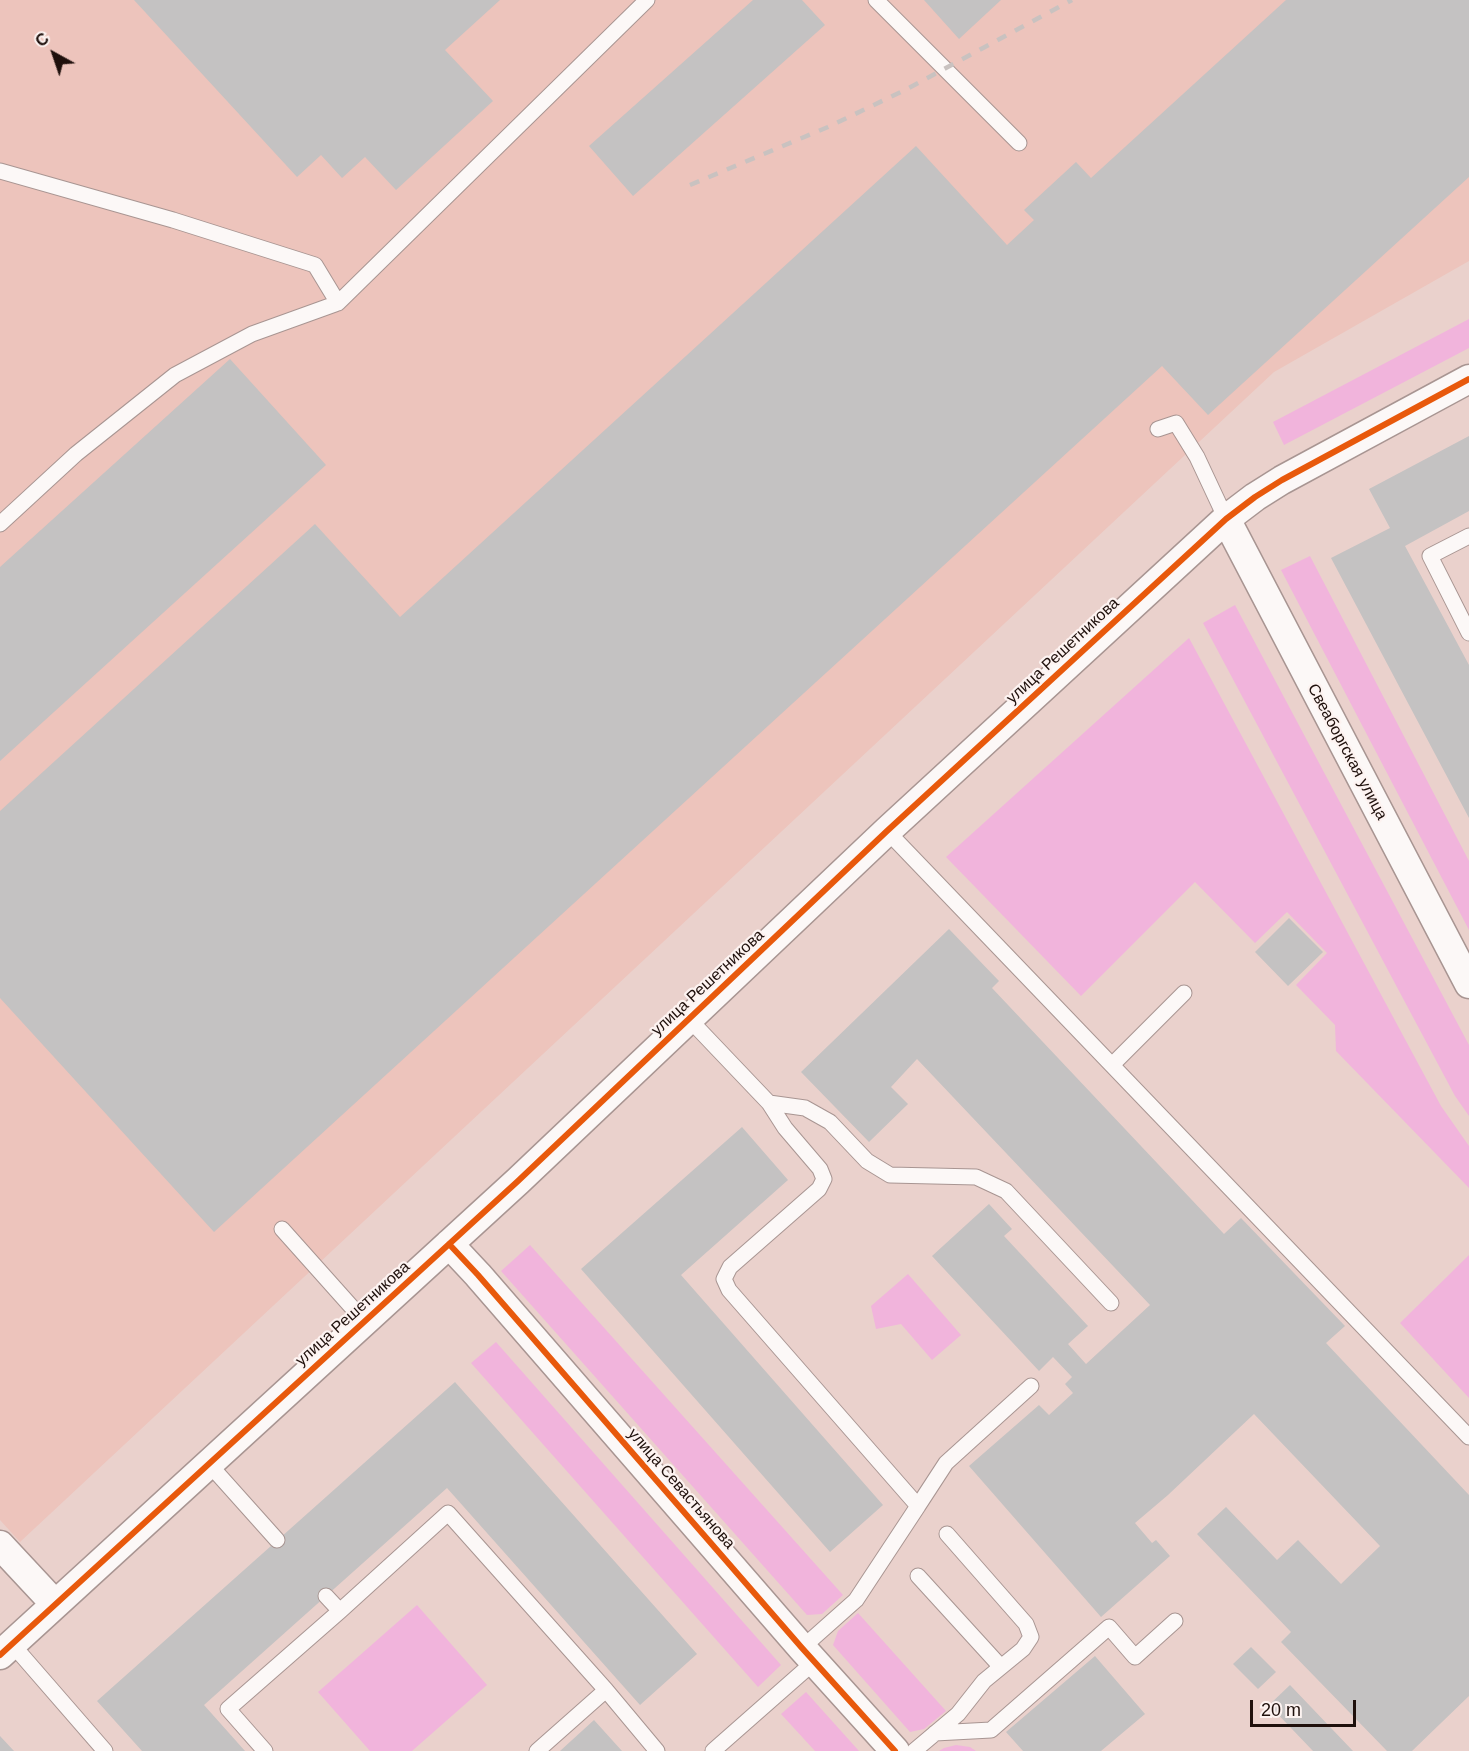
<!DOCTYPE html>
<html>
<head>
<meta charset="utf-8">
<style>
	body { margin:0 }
	#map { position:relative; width:1469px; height:1751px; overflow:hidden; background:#ead1cc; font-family:Helvetica,sans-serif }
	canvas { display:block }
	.north { position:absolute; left:24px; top:24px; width:60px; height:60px; -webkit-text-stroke:4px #fdf3f1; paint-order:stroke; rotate:320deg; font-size:16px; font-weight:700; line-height:24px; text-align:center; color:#1f100c }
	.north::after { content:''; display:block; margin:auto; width:21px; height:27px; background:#1f100c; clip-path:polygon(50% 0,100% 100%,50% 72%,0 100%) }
	.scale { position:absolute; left:1250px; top:1700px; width:106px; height:27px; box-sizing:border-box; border:3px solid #1f100c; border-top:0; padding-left:8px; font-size:18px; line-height:21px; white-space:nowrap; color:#1f100c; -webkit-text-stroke:4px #fdf3f1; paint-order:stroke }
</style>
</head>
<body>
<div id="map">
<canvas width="1469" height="1751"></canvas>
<div class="north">С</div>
<div class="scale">20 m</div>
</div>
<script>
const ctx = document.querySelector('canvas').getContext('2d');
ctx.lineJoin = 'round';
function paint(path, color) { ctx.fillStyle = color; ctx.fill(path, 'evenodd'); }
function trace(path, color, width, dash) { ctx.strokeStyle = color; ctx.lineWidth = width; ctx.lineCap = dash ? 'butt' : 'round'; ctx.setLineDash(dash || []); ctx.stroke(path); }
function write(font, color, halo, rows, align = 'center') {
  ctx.font = font + ' Helvetica,sans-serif'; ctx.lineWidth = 4.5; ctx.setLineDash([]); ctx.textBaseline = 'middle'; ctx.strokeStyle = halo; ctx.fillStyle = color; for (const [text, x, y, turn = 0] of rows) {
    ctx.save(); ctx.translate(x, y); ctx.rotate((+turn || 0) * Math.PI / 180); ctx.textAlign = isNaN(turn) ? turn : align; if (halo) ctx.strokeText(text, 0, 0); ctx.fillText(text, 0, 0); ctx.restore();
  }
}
paint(new Path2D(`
	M 0,0 L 1469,0 L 1469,261 L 1274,372 L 20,1542 L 0,1520 Z`), '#edc4bc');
paint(new Path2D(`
	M 1469,319 L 1469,348 L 1284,445 L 1273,422 Z
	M 1310,556 L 1469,861 L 1469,930 L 1281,570 Z
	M 1235,605 L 1469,1045 L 1469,1116 L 1455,1096 L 1203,623 Z
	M 1189,638 L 1441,1106 L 1469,1146 L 1469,1188 L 1336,1051 L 1335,1025 L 1296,985 L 1327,953 L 1287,912 L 1255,943 L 1195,882 L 1081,996 L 946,857 Z
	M 530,1245 L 843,1595 L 822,1614 L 807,1615 L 501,1271 Z
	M 1469,1255 L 1469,1398 L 1400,1323 Z
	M 908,1274 L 961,1335 L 932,1360 L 901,1324 L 876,1329 L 871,1306 Z
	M 496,1342 L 781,1665 L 758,1687 L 471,1363 Z
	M 417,1605 L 487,1685 L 412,1751 L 370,1751 L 318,1692 Z
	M 858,1613 L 946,1711 L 924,1729 L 910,1732 L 833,1645 L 838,1631 Z
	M 806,1692 L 859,1751 L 815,1751 L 781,1714 Z
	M 956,1745 L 970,1747 L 976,1751 L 939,1751 L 944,1748 Z`), '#f1b4dc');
paint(new Path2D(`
	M 134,0 L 500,0 L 445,50 L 493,101 L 396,190 L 365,157 L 342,178 L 321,155 L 297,177 Z
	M 753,0 L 802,0 L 825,25 L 633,196 L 589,146 Z
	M 924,0 L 1001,0 L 959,39 Z
	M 1286,0 L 1469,0 L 1469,177 L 1208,415 L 1162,366 L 214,1232 L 0,998 L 0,811 L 315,524 L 400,617 L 916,146 L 1007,245 L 1034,220 L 1024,210 L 1076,162 L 1091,178 Z
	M 230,359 L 326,465 L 0,761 L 0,567 Z
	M 1469,436 L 1469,511 L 1405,546 L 1469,665 L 1469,818 L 1331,558 L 1390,528 L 1369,489 Z
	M 1289,918 L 1323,952 L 1288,986 L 1255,952 Z
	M 949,929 L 999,981 L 992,988 L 1224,1234 L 1241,1218 L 1345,1326 L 1326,1343 L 1469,1495 L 1469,1696 L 1412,1751 L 1387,1751 L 1281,1642 L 1291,1632 L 1197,1534 L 1226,1507 L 1277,1560 L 1298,1540 L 1341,1584 L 1380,1546 L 1254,1414 L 1168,1495 L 1135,1523 L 1152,1543 L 1156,1540 L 1170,1556 L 1101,1617 L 969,1466 L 1039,1405 L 1049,1415 L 1073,1393 L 1065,1384 L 1072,1377 L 1053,1357 L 1039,1371 L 932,1256 L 989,1204 L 1012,1229 L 1004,1236 L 1088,1326 L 1068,1344 L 1086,1364 L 1150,1305 L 917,1059 L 891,1087 L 908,1104 L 869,1142 L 801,1072 Z
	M 742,1127 L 788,1180 L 681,1275 L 883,1505 L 830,1552 L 581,1269 Z
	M 455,1382 L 697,1654 L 640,1705 L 447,1488 L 204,1705 L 245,1751 L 142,1751 L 97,1701 Z
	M 1251,1647 L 1276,1672 L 1258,1689 L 1233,1664 Z
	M 1095,1656 L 1145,1714 L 1101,1751 L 1023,1751 L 1006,1732 Z
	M 1290,1685 L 1353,1751 L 1313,1751 L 1269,1705 Z
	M 594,1720 L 622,1751 L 560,1751 Z
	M 0,1736 L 14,1751 L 0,1751 Z`), '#c4c2c2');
const service = new Path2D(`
	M 876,0 L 1019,143
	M 0,171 L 173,220 L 315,265 L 338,303
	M 1158,429 L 1176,423 L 1197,457 L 1226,519
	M 0,524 L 76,454 L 175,375 L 252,334 L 338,303 L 647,0
	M 1469,536 L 1430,556 L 1469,633
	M 887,831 L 1469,1437
	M 689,1019 L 769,1103 L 785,1128 L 820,1169 L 824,1179 L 819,1189 L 730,1267 L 724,1279 L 729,1290 L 918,1506 L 856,1600 L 802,1648
	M 1112,1065 L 1184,993
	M 769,1103 L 805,1108 L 830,1122 L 867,1161 L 890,1175 L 976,1177 L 1006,1191 L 1111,1303
	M 282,1229 L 365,1322
	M 209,1464 L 277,1540
	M 918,1506 L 946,1463 L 1031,1386
	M 918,1576 L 1001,1667
	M 326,1596 L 340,1611
	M 12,1644 L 105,1751
	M 935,1733 L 991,1730 L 1109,1627 L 1135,1657 L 1175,1621
	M 265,1751 L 228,1709 L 340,1611 L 448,1513 L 606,1690 L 657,1751
	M 537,1751 L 606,1690
	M 713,1751 L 814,1662
	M 914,1751 L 958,1714 L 984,1681 L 1023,1649 L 1031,1637 L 1026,1624 L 947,1534`);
const minor = new Path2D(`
	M 1226,519 L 1469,984
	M 449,1244 L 478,1275 L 802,1648 L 895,1751
	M 0,1545 L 55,1604
	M 0,1655 L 518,1181 L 887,831 L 1226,519 L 1255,497 L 1282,480 L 1469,379`);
trace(service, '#a89592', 17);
trace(minor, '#a89592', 31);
trace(service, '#fcf8f7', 15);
trace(minor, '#fcf8f7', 28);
trace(new Path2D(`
	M 690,185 L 828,127 L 907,89 L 1072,0`), '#c9c2c0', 4.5, [10, 10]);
trace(new Path2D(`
	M 449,1244 L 478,1275 L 802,1648 L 895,1751
	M 0,1655 L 518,1181 L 887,831 L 1226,519 L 1255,497 L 1282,480 L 1469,379`), '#e8590c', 6);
write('16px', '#1f100c', '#fdf3f1', [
	["улица Решетникова",1063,651,-43],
	["Свеаборгская улица",1347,752,62],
	["улица Решетникова",708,983,-43],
	["улица Решетникова",353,1314,-42],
	["улица Севастьянова",681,1489,49]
]);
</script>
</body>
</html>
